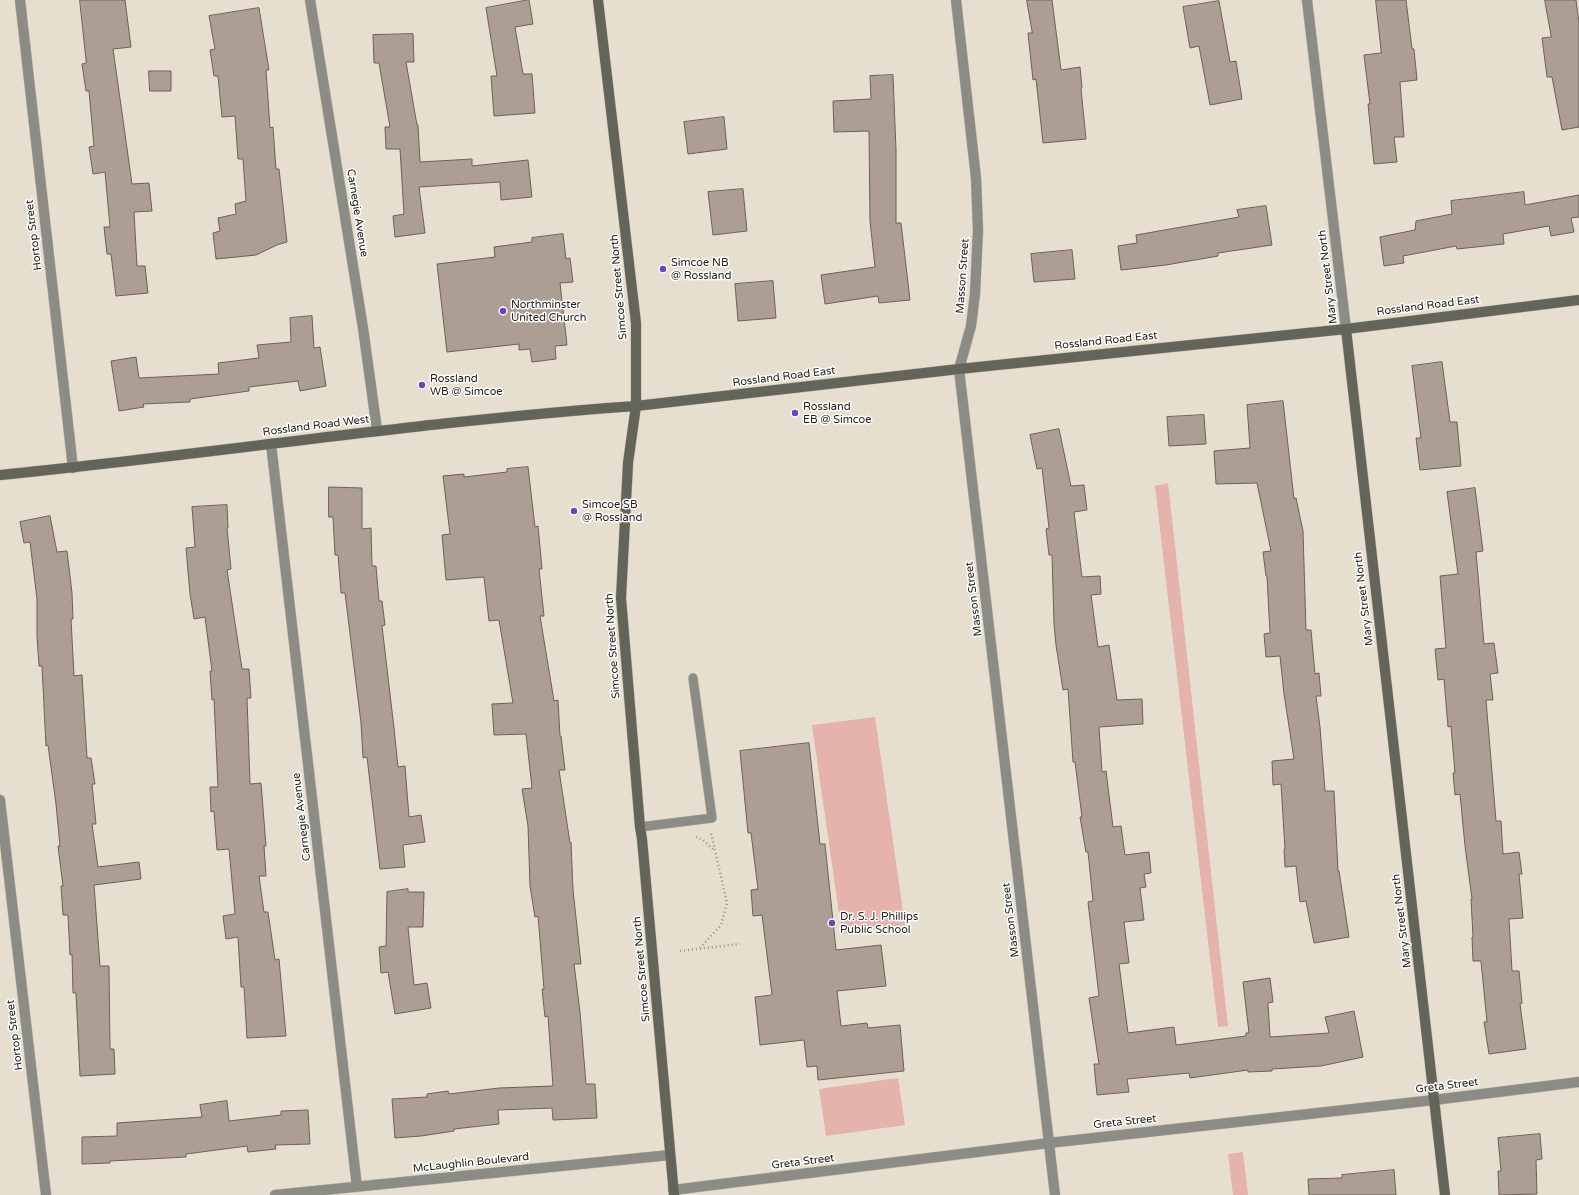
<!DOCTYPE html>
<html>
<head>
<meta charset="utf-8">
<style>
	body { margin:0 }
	canvas { display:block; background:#e6dece }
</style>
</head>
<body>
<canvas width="1579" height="1195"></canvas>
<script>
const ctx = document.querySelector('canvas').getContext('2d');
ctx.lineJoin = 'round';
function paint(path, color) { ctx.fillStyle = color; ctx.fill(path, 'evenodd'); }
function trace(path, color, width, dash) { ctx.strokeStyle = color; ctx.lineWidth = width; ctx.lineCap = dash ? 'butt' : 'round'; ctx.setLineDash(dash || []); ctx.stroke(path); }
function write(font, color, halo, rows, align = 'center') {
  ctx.font = font + ' "Varela Round",sans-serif'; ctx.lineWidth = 3; ctx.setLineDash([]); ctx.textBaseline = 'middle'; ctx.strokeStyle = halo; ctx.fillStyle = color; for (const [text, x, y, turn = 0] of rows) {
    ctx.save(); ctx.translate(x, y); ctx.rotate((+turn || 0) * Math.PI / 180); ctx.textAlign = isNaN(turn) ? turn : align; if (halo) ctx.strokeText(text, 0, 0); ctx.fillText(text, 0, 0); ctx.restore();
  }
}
paint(new Path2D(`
	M 1168,483 L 1228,1026 L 1218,1027 L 1155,486 Z
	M 875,717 L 905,925 L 842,934 L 812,725 Z
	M 898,1078 L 905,1125 L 826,1136 L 819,1089 Z
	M 1243,1152 L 1248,1195 L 1233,1195 L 1228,1154 Z`), '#e6b2ac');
const building = new Path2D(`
	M 80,0 L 125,0 L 131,47 L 113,49 L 132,184 L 149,183 L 152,211 L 134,212 L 137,266 L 145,266 L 148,293 L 116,296 L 111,254 L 107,254 L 104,227 L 110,227 L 105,172 L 93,174 L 89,147 L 94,146 L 89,91 L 86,91 L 82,64 L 86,63 Z
	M 529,0 L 533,24 L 515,27 L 523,74 L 532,74 L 535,113 L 494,116 L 491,76 L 497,76 L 486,8 Z
	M 1027,0 L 1052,0 L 1061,70 L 1080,67 L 1082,88 L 1081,89 L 1086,139 L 1043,143 L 1036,79 L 1033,80 L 1028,33 L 1032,33 Z
	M 1376,0 L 1406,0 L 1412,49 L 1414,49 L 1417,80 L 1400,82 L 1404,137 L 1394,137 L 1397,162 L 1374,164 L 1368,104 L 1370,104 L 1364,55 L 1381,53 Z
	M 1545,0 L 1576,0 L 1579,22 L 1579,127 L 1562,130 L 1552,77 L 1547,77 L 1542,38 L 1551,37 Z
	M 1219,1 L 1230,62 L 1236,61 L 1242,99 L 1210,105 L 1199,46 L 1190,48 L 1183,7 Z
	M 259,8 L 269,70 L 266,70 L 270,128 L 273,127 L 276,169 L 279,169 L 287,242 L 277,245 L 256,255 L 216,259 L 213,233 L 220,231 L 218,218 L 236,214 L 235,204 L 246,201 L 243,159 L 238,159 L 235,116 L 222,117 L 218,76 L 214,76 L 210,50 L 215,49 L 209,16 Z
	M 413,34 L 414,62 L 406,62 L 417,125 L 418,125 L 420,162 L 472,159 L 472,166 L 528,160 L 532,197 L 501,200 L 500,182 L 419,187 L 425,233 L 395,237 L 393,216 L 404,214 L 400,149 L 386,149 L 385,127 L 390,127 L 379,63 L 374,63 L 373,35 Z
	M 149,71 L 171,71 L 171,91 L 150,91 Z
	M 893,75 L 896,150 L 896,223 L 901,223 L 910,300 L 879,303 L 878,296 L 825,304 L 821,275 L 875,267 L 870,221 L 869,131 L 834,132 L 833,101 L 871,99 L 870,76 Z
	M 724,117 L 727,149 L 688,154 L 684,122 Z
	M 743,189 L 747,231 L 713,235 L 708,192 Z
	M 1524,192 L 1525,205 L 1579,195 L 1579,217 L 1571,218 L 1574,232 L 1551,236 L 1549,226 L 1503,234 L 1504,244 L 1457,249 L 1456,246 L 1403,256 L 1404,263 L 1384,266 L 1380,237 L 1415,230 L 1416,221 L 1452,214 L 1451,201 Z
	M 1266,206 L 1272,245 L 1218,253 L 1218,256 L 1166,265 L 1121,270 L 1118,246 L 1137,243 L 1136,235 L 1239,217 L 1237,210 Z
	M 563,234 L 566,259 L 570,258 L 573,282 L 560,283 L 567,345 L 555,346 L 556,359 L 532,362 L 530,349 L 519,350 L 519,344 L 447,352 L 437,264 L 495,257 L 494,247 L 532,242 L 532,238 Z
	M 1072,250 L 1075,279 L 1034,282 L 1031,254 Z
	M 773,281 L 776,318 L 738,321 L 735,284 Z
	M 312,316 L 314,348 L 320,347 L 326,386 L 300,391 L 298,381 L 249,387 L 249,391 L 190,399 L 190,402 L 143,404 L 144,407 L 119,411 L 111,361 L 136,357 L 139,378 L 219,374 L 218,363 L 259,358 L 257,345 L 291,342 L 290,318 Z
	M 1442,362 L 1450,422 L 1457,422 L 1461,466 L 1420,470 L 1416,438 L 1421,438 L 1412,366 Z
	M 1283,401 L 1294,499 L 1296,498 L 1303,531 L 1306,630 L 1311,630 L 1315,674 L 1319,673 L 1321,696 L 1316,696 L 1320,727 L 1325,791 L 1334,791 L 1338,871 L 1339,871 L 1349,937 L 1314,943 L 1306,901 L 1300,902 L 1296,866 L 1285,867 L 1284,849 L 1285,849 L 1281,784 L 1273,785 L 1272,761 L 1294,759 L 1284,694 L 1280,656 L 1266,657 L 1264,634 L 1270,633 L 1267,576 L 1266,576 L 1263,552 L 1271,551 L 1257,483 L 1216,484 L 1214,451 L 1250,448 L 1247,405 Z
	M 1204,415 L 1206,444 L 1169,446 L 1167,417 Z
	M 1059,429 L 1071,486 L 1084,485 L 1087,510 L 1074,512 L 1082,577 L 1100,576 L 1101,594 L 1091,595 L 1098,647 L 1109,645 L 1117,700 L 1142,699 L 1143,724 L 1099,727 L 1102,772 L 1106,771 L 1113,827 L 1121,826 L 1125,855 L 1149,852 L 1151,873 L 1144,874 L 1146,887 L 1140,888 L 1144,920 L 1124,922 L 1129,963 L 1119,964 L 1128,1033 L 1174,1027 L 1176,1045 L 1246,1036 L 1246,1033 L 1249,1033 L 1243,982 L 1270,978 L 1273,1002 L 1268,1003 L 1270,1037 L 1329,1033 L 1325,1017 L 1354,1011 L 1363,1057 L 1321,1066 L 1272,1069 L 1272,1071 L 1248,1072 L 1248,1070 L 1190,1078 L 1189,1073 L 1127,1079 L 1129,1092 L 1097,1095 L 1094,1064 L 1099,1064 L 1089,998 L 1099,996 L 1088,902 L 1093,901 L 1088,852 L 1086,852 L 1080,817 L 1082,817 L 1075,762 L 1073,762 L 1068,689 L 1063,690 L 1056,645 L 1054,624 L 1052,555 L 1049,555 L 1046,529 L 1049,528 L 1042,468 L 1037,469 L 1030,435 Z
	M 528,467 L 535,527 L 538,526 L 542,569 L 539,569 L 544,616 L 540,616 L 554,701 L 558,700 L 560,736 L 561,736 L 565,770 L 559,770 L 570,843 L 571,842 L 573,890 L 581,964 L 574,964 L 580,1012 L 586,1084 L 595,1084 L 597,1118 L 553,1120 L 552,1108 L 498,1110 L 499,1124 L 454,1129 L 454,1131 L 421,1136 L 395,1138 L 392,1099 L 427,1097 L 427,1094 L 448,1091 L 449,1094 L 499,1088 L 553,1086 L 548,1016 L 545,1017 L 542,989 L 544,989 L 538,916 L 535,917 L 530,886 L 528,826 L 522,789 L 532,788 L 526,734 L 494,735 L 492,704 L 513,703 L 499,620 L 489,621 L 484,577 L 446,580 L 442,535 L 450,534 L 443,476 L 464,474 L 464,477 L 507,472 L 507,469 Z
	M 329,487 L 362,488 L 362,529 L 371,528 L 372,566 L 376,566 L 379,601 L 382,601 L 385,625 L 382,626 L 394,728 L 398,767 L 405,766 L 409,817 L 421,815 L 425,842 L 403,845 L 405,867 L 380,869 L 367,757 L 363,758 L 361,723 L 345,593 L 341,593 L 338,555 L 335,555 L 333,517 L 329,517 Z
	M 1475,488 L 1483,551 L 1476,552 L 1484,644 L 1494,643 L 1498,673 L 1490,674 L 1493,700 L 1486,700 L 1496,821 L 1501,821 L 1503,854 L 1519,852 L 1522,874 L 1519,874 L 1523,918 L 1509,919 L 1512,971 L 1519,971 L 1522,1003 L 1520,1004 L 1526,1049 L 1489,1054 L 1484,1022 L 1487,1022 L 1481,961 L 1473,961 L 1472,937 L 1473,937 L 1471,899 L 1472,899 L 1465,846 L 1460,794 L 1455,795 L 1453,773 L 1455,773 L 1451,726 L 1448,727 L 1444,679 L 1438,680 L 1435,649 L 1446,648 L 1440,576 L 1458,574 L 1447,492 Z
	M 227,505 L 228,528 L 227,528 L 231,569 L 227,570 L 242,669 L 249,669 L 251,698 L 247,698 L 250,784 L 261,783 L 266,846 L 264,846 L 266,876 L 259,876 L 264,912 L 268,912 L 275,960 L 279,959 L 286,1036 L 247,1038 L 244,987 L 241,987 L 238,937 L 226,939 L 223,916 L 235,914 L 229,849 L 217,850 L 214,811 L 211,812 L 210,787 L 218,787 L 214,699 L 212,700 L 210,671 L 212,671 L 205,617 L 194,619 L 190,594 L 186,548 L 195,547 L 192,507 Z
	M 50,516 L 57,552 L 67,551 L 72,593 L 73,619 L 71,619 L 74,676 L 82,675 L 87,758 L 91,758 L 95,784 L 92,784 L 96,824 L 92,824 L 98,867 L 139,862 L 141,879 L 94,885 L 100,966 L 109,966 L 110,1049 L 114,1049 L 115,1074 L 80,1076 L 76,993 L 73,993 L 72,954 L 70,955 L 68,915 L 63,915 L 61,886 L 63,886 L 58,846 L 60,846 L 56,804 L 48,745 L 46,746 L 42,666 L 39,666 L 37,636 L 37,599 L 30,542 L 24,543 L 20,522 Z
	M 809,743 L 820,844 L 825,844 L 836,950 L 881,945 L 886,986 L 837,991 L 841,1026 L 867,1023 L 868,1028 L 900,1025 L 904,1071 L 818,1080 L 817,1066 L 807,1067 L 804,1040 L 760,1045 L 755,997 L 772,995 L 762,915 L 753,916 L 751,890 L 758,889 L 751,833 L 748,833 L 740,751 Z
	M 408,889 L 408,892 L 424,892 L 423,927 L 408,927 L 414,985 L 427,983 L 431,1008 L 395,1014 L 388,972 L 381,973 L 379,947 L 386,946 L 387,892 Z
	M 227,1101 L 229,1121 L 281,1115 L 281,1111 L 308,1110 L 310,1144 L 275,1145 L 276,1149 L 248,1152 L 247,1146 L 186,1154 L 186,1157 L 110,1161 L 110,1163 L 82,1164 L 82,1137 L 117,1136 L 117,1123 L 202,1117 L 200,1105 Z
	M 1540,1134 L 1542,1159 L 1536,1160 L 1537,1194 L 1499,1195 L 1498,1171 L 1501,1171 L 1498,1138 Z
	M 1394,1170 L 1396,1195 L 1309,1195 L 1308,1179 L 1342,1178 L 1342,1175 Z`);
paint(building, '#ad9e94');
trace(building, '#6e6057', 1);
const lane = new Path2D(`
	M 640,827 L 712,818 L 693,678`);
const street = new Path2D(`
	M 20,0 L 73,468
	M 310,0 L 363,328 L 377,430
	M 956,0 L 976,178 L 978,230 L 975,294 L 971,326 L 959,369 L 1055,1195
	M 1307,0 L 1346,329
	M 271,444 L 357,1187
	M 0,800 L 46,1195
	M 673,1190 L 1049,1143 L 1434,1100 L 1579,1082
	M 275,1195 L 670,1155`);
const secondary = new Path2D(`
	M 598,0 L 636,323 L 636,406 L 628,463 L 621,598 L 640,827 L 642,839 L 674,1195
	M 1346,329 L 1445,1195
	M 0,475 C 212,454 423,421 636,406 L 959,369 L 1346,329 L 1579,300`);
trace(lane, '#c3bcae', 10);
trace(street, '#c3bcae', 11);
trace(secondary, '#c3bcae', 11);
trace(new Path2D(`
	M 696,837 L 703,840 L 714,850
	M 700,948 L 721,925 L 727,903 L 711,833
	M 680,951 L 740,944`), '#9a9488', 2.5, [1, 3]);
trace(lane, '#8b8c85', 9);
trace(street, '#8b8c85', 10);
trace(secondary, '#63655b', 10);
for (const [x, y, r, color] of [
	[663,269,4,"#6e44bc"],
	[503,311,4,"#6e44bc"],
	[422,385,4,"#6e44bc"],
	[795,413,4,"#6e44bc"],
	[574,511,4,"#6e44bc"],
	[832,923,4,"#6e44bc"]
]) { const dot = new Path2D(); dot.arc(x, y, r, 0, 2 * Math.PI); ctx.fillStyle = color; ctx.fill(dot); trace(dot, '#fff', 1.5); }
write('11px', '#24211b', '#fff', [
	["Carnegie Avenue",357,213,81],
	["Hortop Street",34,235,-97],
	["Masson Street",963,276,-86],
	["Mary Street North",1328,277,-97],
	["Simcoe Street North",619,287,-95],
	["Rossland Road East",1428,306,-7],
	["Rossland Road East",1106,341,-6],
	["Rossland Road East",784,377,-7],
	["Rossland Road West",316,426,-7],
	["Masson Street",974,599,-97],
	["Mary Street North",1364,599,-97],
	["Simcoe Street North",613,646,-94],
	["Carnegie Avenue",302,817,-97],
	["Masson Street",1011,920,-97],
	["Mary Street North",1402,921,-97],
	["Simcoe Street North",642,969,-95],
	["Hortop Street",15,1035,-97],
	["Greta Street",1447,1086,-7],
	["Greta Street",1125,1122,-6],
	["Greta Street",803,1162,-7],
	["McLaughlin Boulevard",471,1163,-6]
]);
write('11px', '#24211b', '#fff', [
	["Simcoe NB",671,263],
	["@ Rossland",671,276],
	["Northminster",511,305],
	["United Church",511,318],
	["Rossland",430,379],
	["WB @ Simcoe",430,392],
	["Rossland",803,407],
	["EB @ Simcoe",803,420],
	["Simcoe SB",582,505],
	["@ Rossland",582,518],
	["Dr. S. J. Phillips",840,917],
	["Public School",840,930]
], 'left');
</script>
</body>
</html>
